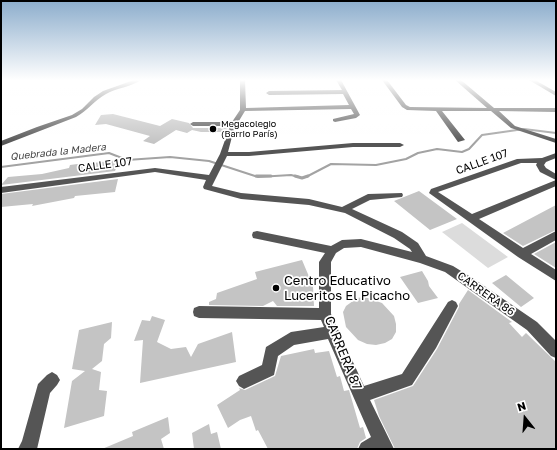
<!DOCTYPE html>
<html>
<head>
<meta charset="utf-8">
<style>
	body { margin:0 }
	#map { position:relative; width:557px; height:450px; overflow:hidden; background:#fff; font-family:"Golos Text",sans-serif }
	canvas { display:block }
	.frame { position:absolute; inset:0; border:2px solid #000; pointer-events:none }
	.north { position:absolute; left:505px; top:398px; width:40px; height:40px; -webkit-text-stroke:3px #fff; paint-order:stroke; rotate:343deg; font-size:11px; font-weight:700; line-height:16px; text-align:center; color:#000 }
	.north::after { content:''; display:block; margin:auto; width:14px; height:18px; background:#000; clip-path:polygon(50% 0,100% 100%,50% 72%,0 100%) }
</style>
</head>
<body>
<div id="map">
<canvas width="557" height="450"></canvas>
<div class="frame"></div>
<div class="north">N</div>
</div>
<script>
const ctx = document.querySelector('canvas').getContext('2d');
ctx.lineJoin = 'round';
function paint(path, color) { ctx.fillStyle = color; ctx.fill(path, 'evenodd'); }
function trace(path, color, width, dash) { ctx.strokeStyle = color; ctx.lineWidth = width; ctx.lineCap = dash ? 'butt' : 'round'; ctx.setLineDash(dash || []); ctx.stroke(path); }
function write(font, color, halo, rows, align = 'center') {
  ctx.font = font + ' "Golos Text",sans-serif'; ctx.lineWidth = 3.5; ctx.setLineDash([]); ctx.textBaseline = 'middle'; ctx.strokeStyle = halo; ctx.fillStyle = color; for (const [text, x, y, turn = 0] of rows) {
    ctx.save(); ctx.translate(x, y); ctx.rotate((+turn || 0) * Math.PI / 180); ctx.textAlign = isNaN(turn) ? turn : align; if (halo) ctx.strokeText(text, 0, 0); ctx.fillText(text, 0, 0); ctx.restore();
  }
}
paint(new Path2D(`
	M 462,223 L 508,257 L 488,268 L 442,232 Z`), '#dcdcdc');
trace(new Path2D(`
	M 1,167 L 109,153 L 127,160 L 170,157 L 209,161 L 258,177 L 291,175 L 299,177
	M 306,177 L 331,164 L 376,165 L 406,159 L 418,153 L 437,149 L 462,152 L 469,149 L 482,135 L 524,129 L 556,133`), '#a3a3a3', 2);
trace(new Path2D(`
	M 256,176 L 271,176
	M 295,176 L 302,178 L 308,176`), '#a3a3a3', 3);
paint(new Path2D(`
	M 113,114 L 160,126 L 172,119 L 189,123 L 193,128 L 228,128 L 226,132 L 201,132 L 192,130 L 187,133 L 176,130 L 154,144 L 143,141 L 150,136 L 106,124 L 95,125 L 101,115 Z
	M 119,160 L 115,171 L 1,185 L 8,177 L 42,174 L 69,168 L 70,165 L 85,163 L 84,164 Z
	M 118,179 L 115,192 L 75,196 L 74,198 L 32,206 L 33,204 L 1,207 L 1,194 Z
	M 419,191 L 457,219 L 430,230 L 394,201 Z
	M 556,205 L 556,230 L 523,246 L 503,233 Z
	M 556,242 L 556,268 L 534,254 Z
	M 302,260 L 313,286 L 314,306 L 277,306 L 273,301 L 263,306 L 209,305 L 209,302 L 216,299 L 217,293 L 257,279 L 255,272 Z
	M 422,271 L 428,281 L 429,286 L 438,298 L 418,303 L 400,277 Z
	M 506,275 L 534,298 L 521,307 L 492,283 Z
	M 468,290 L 512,322 L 509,323 L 522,337 L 526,333 L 556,362 L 556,449 L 395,449 L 379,416 L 374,400 L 413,386 L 437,349 L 459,307 L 459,304 Z
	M 365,297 L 382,303 L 394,316 L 396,324 L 396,332 L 392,339 L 385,343 L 376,345 L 367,344 L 358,340 L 346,327 L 343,312 L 346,306 L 357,298 Z
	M 152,316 L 165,320 L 157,342 L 171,349 L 186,347 L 191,357 L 198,344 L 232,332 L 236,362 L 140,383 L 143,340 L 134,341 L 142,320 L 150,321 Z
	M 112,322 L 111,338 L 104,344 L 102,361 L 92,369 L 101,372 L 99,390 L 107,391 L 104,416 L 64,428 L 72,381 L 85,371 L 72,369 L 79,330 Z
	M 314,349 L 315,353 L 329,351 L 337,377 L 340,376 L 344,391 L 349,390 L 360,428 L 363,427 L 366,438 L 360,442 L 357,449 L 268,449 L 258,430 L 256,431 L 251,416 L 240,420 L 228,428 L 217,405 L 240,390 L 239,388 L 245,390 L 275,376 L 281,356 Z
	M 168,417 L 170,433 L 161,439 L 164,449 L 102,449 L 133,436 L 132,432 Z
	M 209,424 L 211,434 L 217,432 L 221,449 L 194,449 L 192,433 Z`), '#c4c4c4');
paint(new Path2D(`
	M 134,80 L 141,80 C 131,87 116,88 106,94 C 95,100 87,111 76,117 L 1,146 L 1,141 L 37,127 L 72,115 L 82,109 L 94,97 L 103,91 Z
	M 240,80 L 245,80 L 246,108 L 349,105 L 343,94 L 269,95 L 266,93 L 269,91 L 342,90 L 336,80 L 341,80 L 360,115 L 356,118 L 335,122 L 333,121 L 333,119 L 354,114 L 351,109 L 245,111 L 234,129 L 228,152 L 249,152 L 353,143 L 400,143 L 404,145 L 400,147 L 353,147 L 249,156 L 227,156 L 212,186 L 241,193 L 309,199 L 342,207 L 368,194 L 402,193 L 403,195 L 402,197 L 370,200 L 352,209 L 402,232 L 418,243 L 426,256 L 453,266 L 474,279 L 537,322 L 556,341 L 556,358 L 551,356 L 527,330 L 445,272 L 420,263 L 361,247 L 344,248 L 336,253 L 331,262 L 331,314 L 364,386 L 402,374 L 448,302 L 452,300 L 456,302 L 458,306 L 436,348 L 412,385 L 370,400 L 394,449 L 358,449 L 361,443 L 371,437 L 328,339 L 294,345 L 278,356 L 274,375 L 244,389 L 239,386 L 236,381 L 239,376 L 262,365 L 266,347 L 291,332 L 324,327 L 321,320 L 199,318 L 194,316 L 193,312 L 194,308 L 199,306 L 319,308 L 319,262 L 325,253 L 253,238 L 252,235 L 253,232 L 257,231 L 331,246 L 342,240 L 361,239 L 412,252 L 410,249 L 394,238 L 345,213 L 309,205 L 241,199 L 204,189 L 203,187 L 206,180 L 155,172 L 1,193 L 1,187 L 155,168 L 209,175 L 220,154 L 230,126 L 193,126 L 190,124 L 193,122 L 232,122 L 240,110 Z
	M 382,80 L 387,80 L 406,105 L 410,107 L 487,108 L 455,80 L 461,80 L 494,108 L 556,108 L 556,112 L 499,111 L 515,126 L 556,139 L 556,143 L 511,128 L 491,111 L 442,111 L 465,140 L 458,142 L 436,111 L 407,110 L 402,107 Z
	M 529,80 L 535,80 L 556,92 L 556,96 Z
	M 556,153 L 556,158 L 546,162 L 544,165 L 546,168 L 556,174 L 556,186 L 479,219 L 523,248 L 556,231 L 556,240 L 531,254 L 556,270 L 556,281 L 518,257 L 429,193 L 431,189 L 517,159 L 542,158 ZM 521,163 L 537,163 L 536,165 L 540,172 L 556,180 L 472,214 L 438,192 Z
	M 52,372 L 57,375 L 60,380 L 57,385 L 50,393 L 37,449 L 18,449 L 22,441 L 38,384 L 47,375 Z`), '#555');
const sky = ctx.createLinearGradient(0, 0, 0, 143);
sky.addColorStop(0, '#8cadcc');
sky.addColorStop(0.56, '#fff');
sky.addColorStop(1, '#ffffff00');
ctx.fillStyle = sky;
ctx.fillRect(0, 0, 557, 143);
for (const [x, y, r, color] of [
	[213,129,4,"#000"],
	[276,288,4,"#000"]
]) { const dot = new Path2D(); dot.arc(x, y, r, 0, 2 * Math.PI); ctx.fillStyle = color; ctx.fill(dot); trace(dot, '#fff', 1.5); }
write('9px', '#000', '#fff', [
	["Megacolegio",221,124],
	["(Barrio París)",221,134]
], 'left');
write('italic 10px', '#444', '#fff', [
	["Quebrada la Madera",58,152,-6]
]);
write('11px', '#000', '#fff', [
	["CALLE 107",482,162,-20],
	["CALLE 107",105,165,-8],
	["CARRERA 86",486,294,35]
]);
write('13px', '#000', '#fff', [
	["Centro Educativo",284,281],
	["Luceritos El Picacho",284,296]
], 'left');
write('13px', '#000', '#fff', [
	["CARRERA 87",343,353,68]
]);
</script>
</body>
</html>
